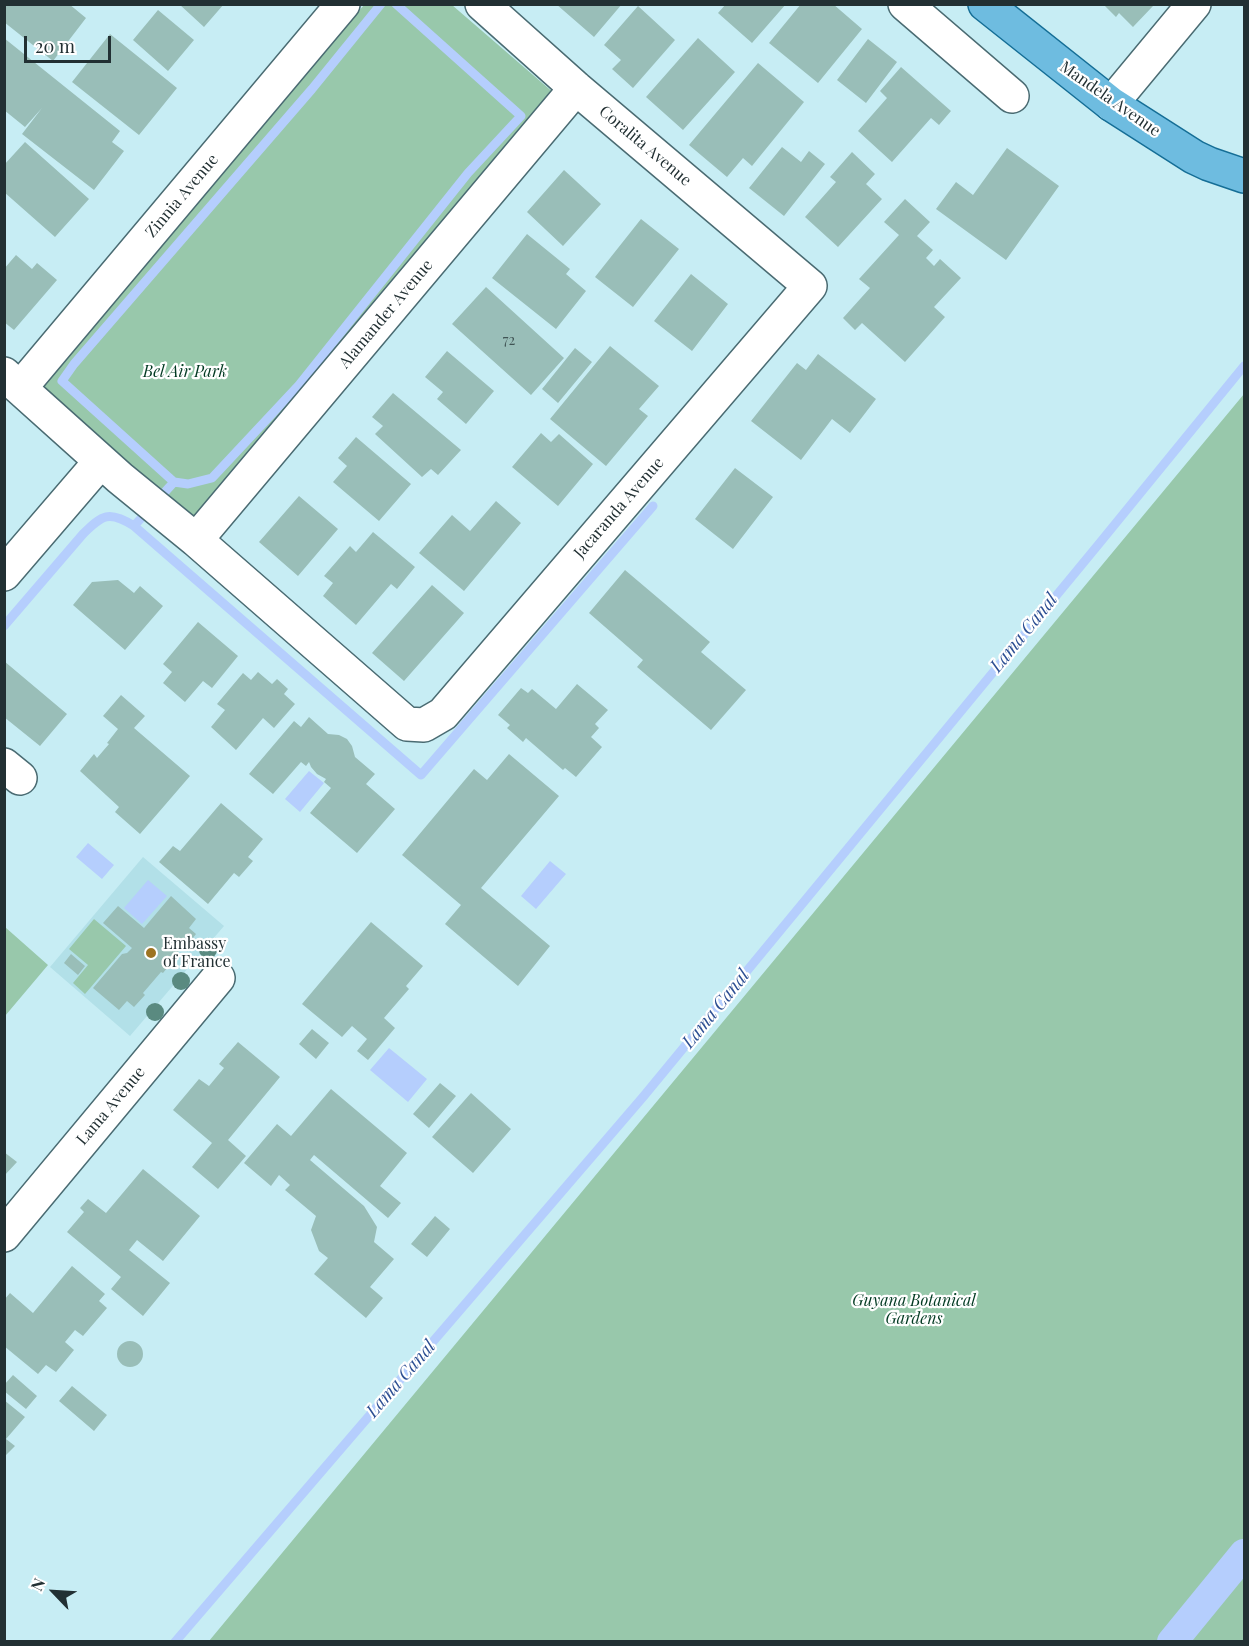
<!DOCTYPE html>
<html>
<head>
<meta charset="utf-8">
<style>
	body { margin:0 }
	#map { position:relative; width:1249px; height:1646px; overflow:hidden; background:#c7edf4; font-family:"Playfair Display",serif }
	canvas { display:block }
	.frame { position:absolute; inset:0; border:6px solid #223033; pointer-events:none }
	.north { position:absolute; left:24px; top:1562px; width:60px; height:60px; -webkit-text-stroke:4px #fff; paint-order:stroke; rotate:295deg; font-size:16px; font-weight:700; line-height:24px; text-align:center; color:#223033 }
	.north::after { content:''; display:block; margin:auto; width:21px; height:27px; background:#223033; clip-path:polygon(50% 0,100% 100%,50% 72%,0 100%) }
	.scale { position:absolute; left:24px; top:36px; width:87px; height:27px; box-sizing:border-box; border:3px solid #223033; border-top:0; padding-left:8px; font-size:18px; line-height:21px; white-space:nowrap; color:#223033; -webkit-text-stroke:4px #fff; paint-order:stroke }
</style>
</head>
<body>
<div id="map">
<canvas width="1249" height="1646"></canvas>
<div class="frame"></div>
<div class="north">N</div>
<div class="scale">20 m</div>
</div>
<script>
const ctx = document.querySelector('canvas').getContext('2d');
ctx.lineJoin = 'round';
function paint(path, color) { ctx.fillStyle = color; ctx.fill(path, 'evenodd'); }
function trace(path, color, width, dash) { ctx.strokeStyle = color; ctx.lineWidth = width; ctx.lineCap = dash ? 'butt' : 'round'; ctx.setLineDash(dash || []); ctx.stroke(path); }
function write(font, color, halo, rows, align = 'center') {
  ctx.font = font + ' "Playfair Display",serif'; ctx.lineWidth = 4.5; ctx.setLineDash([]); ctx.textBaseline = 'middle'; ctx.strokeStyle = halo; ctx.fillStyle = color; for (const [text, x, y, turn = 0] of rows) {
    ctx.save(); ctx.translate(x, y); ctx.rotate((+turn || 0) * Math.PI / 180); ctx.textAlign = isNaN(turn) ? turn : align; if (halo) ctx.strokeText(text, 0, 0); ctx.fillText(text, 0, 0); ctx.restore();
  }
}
paint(new Path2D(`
	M 143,857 L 224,926 L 130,1036 L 50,967 Z`), '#b2e0e8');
paint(new Path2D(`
	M 364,5 L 452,5 L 555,94 L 194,519 L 38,385 Z
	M 1244,394 L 1244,1641 L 209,1641 Z
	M 94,919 L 126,946 L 85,994 L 73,983 L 88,965 L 69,949 Z
	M 5,927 L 48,965 L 5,1016 Z`), '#98c8ab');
paint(new Path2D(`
	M 309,771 L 324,783 L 300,812 L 285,799 Z
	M 88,843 L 114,865 L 102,879 L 76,857 Z
	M 550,861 L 566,874 L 536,909 L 521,896 Z
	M 148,880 L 167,896 L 142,924 L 124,908 Z
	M 389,1048 L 427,1079 L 408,1102 L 370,1070 Z`), '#b5cefd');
trace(new Path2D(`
	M 174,482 L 188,484 L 212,478 L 299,385 L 468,173 L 521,116 L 396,4
	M 134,526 L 421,775 L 653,506
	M 4,626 L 83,534 C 102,515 109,510 134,526 L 174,482 L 62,381 L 74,364 L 312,89 L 381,4
	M 175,1642 L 643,1097 L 1098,545 L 1244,366`), '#b5cefd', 9);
trace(new Path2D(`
	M 1172,1642 L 1244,1554`), '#b5cefd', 30);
paint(new Path2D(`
	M 4,4 L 69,4 L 86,18 L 53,61 L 4,22 Z
	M 179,4 L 224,4 L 204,27 Z
	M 556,4 L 622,4 L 594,37 Z
	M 726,4 L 786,4 L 752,43 L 718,13 Z
	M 801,4 L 833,4 L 862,29 L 818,83 L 769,43 Z
	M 1103,4 L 1151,4 L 1153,6 L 1133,27 L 1119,13 L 1116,17 Z
	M 638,6 L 675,40 L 633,88 L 612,69 L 621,60 L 604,45 Z
	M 158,10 L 194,40 L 168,71 L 133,40 Z
	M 110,34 L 177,88 L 139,135 L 72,82 Z
	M 4,38 L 120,131 L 112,142 L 124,151 L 94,190 L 22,134 L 42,108 L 25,127 L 4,110 Z
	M 698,38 L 735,72 L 683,130 L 646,97 Z
	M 868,39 L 897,62 L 866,103 L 837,80 Z
	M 758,63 L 804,102 L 752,166 L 743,158 L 727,177 L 689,145 Z
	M 901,67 L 951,111 L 939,125 L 931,118 L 892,162 L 858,131 L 887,98 L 880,91 Z
	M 25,142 L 89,199 L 55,237 L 4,192 L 4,165 Z
	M 782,147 L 801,162 L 809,151 L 825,164 L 784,216 L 749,188 Z
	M 1007,148 L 1059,186 L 1006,260 L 936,209 L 956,182 L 973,195 Z
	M 852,152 L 875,174 L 866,184 L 882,199 L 838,247 L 805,217 L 836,182 L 830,177 Z
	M 564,170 L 601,204 L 563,246 L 527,212 Z
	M 905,199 L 930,222 L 917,236 L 933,250 L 926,258 L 934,266 L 940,259 L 961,278 L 934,307 L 945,317 L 905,362 L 862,323 L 855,330 L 843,318 L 870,288 L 859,279 L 899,235 L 884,222 Z
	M 641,219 L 679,249 L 633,307 L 595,277 Z
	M 527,234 L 570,269 L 566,274 L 586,291 L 556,329 L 492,278 Z
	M 16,255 L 32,269 L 37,263 L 57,280 L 14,330 L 4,322 L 4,269 Z
	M 691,274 L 728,304 L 692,351 L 654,321 Z
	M 486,287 L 564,358 L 531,395 L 452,324 Z
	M 610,346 L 659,386 L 639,409 L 648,416 L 606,466 L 550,419 Z
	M 575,348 L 592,362 L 558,403 L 542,389 Z
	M 447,351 L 494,391 L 466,424 L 437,399 L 443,392 L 425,377 Z
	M 818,354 L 876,399 L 850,433 L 832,419 L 801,460 L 751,421 L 797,363 L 806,370 Z
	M 393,393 L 461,450 L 438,475 L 431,469 L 422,477 L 375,434 L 383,426 L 372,417 Z
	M 541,433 L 551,442 L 559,434 L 593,464 L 558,506 L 512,467 Z
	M 356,437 L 411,484 L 379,521 L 333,482 L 347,466 L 338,458 Z
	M 735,468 L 773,497 L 733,549 L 695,519 Z
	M 299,496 L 338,529 L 298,576 L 259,542 Z
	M 496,501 L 521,523 L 464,591 L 419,553 L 452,515 L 470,531 Z
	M 373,532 L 415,567 L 397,589 L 391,584 L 356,625 L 323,596 L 333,583 L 324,576 L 350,546 L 356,552 Z
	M 625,570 L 710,642 L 701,652 L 746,690 L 711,730 L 637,667 L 643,660 L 589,613 Z
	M 118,580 L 134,593 L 140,586 L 163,606 L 125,650 L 73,605 L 92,582 Z
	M 432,585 L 464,613 L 404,681 L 372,653 Z
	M 198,622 L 238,656 L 212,688 L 203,681 L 185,702 L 163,683 L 172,672 L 163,664 Z
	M 4,661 L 67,714 L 40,746 L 4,717 Z
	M 258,672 L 272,684 L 277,679 L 288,689 L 284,694 L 295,704 L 274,728 L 263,718 L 236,750 L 211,727 L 225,710 L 217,704 L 243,673 L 251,680 Z
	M 577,684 L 608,710 L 595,724 L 599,728 L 591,737 L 602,747 L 576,777 L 565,768 L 563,770 L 526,738 L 523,742 L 507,728 L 510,725 L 498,715 L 521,688 L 528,693 L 532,689 L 556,709 Z
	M 121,695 L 145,716 L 134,728 L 190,776 L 140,834 L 115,812 L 119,807 L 80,771 L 94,754 L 97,758 L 109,744 L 107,743 L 118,729 L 103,716 Z
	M 309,717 L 328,734 L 339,735 L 347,739 L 352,746 L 355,757 L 375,774 L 366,784 L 395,809 L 357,853 L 310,813 L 331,788 L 324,782 L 326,779 L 317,774 L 311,767 L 309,762 L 306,766 L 301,762 L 273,794 L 249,774 L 294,721 L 301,727 Z
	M 509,754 L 559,796 L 481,888 L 550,946 L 518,986 L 445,924 L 461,905 L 402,855 L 474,769 L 487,780 Z
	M 221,803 L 263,839 L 248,857 L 253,861 L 239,877 L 234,873 L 208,904 L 159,862 L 173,846 L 180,851 Z
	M 171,896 L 196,919 L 189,928 L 196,934 L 186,947 L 184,945 L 166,966 L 167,968 L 163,973 L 161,972 L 143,993 L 145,995 L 134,1007 L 127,1001 L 119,1010 L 93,988 L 122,954 L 127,953 L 132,948 L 103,923 L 118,906 L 144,928 Z
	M 371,922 L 423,966 L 406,986 L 409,989 L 384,1018 L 395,1028 L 368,1060 L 357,1051 L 367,1039 L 352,1026 L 342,1037 L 302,1004 Z
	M 71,954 L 85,966 L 78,975 L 64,963 Z
	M 312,1029 L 329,1043 L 316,1059 L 299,1044 Z
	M 238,1042 L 280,1077 L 228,1140 L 246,1156 L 218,1189 L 192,1167 L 212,1143 L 173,1110 L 199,1079 L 209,1086 L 224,1068 L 219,1064 Z
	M 440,1083 L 456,1096 L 429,1128 L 413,1114 Z
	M 331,1089 L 407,1153 L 380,1186 L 401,1203 L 388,1218 L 314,1155 L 310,1160 L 364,1206 L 377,1227 L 374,1242 L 394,1259 L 370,1287 L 383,1298 L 366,1318 L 314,1274 L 328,1258 L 319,1251 L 311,1230 L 316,1216 L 285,1190 L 290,1185 L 279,1175 L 271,1186 L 244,1163 L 277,1124 L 291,1136 Z
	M 471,1093 L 511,1129 L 473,1173 L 432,1137 Z
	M 4,1152 L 17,1162 L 4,1176 Z
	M 143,1169 L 200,1216 L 163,1261 L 137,1240 L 129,1250 L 170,1283 L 143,1316 L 111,1289 L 121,1277 L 67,1232 L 84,1212 L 80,1208 L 88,1199 L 106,1213 Z
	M 435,1216 L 450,1229 L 427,1257 L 411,1244 Z
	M 72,1266 L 105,1294 L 99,1301 L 107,1308 L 83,1336 L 75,1330 L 65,1342 L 74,1350 L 56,1372 L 46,1365 L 38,1374 L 4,1346 L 4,1300 L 10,1293 L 33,1313 Z
	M117 1354a13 13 0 1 1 26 0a13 13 0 1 1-26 0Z
	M 13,1375 L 37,1396 L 26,1409 L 4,1391 L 4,1385 Z
	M 72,1386 L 107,1415 L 94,1431 L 59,1401 Z
	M 4,1400 L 25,1417 L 6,1439 L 15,1446 L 4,1457 Z`), '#99beb8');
const minor = new Path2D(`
	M 905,4 L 1012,96
	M 1111,104 L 1194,4
	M 4,374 L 120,478 L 196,540 L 407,724 L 424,725 L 443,714 L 810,286 L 576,88 L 482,4
	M 21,387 L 343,4
	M 196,540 L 576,88
	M 4,574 L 101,461
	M 4,765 L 20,778
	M 4,1235 L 218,978`);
const major = new Path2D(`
	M 985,4 L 1111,104 L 1194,157 L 1209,164 L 1244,176`);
trace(minor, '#4a6b72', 36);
trace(major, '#156e96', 36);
trace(minor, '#fff', 33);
trace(major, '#6ebce0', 33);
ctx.fillStyle = '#5a8a80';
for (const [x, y] of [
	[208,950],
	[181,981],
	[155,1012]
]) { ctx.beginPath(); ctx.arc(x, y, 9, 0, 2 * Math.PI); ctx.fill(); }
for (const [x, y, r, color] of [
	[151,953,6,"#9d7321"]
]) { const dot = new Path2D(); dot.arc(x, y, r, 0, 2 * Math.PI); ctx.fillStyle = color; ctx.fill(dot); trace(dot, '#fff', 2); }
write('14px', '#405454', null, [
	["72",509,341]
]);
write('16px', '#223033', '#fff', [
	["Mandela Avenue",1110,99,35],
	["Coralita Avenue",645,146,40],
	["Zinnia Avenue",182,196,-50],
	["Alamander Avenue",386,314,-50],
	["Jacaranda Avenue",619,508,-49],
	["Lama Avenue",111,1106,-50]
]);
write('italic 16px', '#003921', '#fff', [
	["Bel Air Park",185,372],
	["Guyana Botanical",914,1301],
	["Gardens",914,1319]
]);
write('16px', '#223033', '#fff', [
	["Embassy",163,944],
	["of France",163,962]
], 'left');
write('italic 18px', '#2d4f93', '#fff', [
	["Lama Canal",1024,633,-51],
	["Lama Canal",716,1009,-51],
	["Lama Canal",401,1379,-49]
]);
</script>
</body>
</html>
